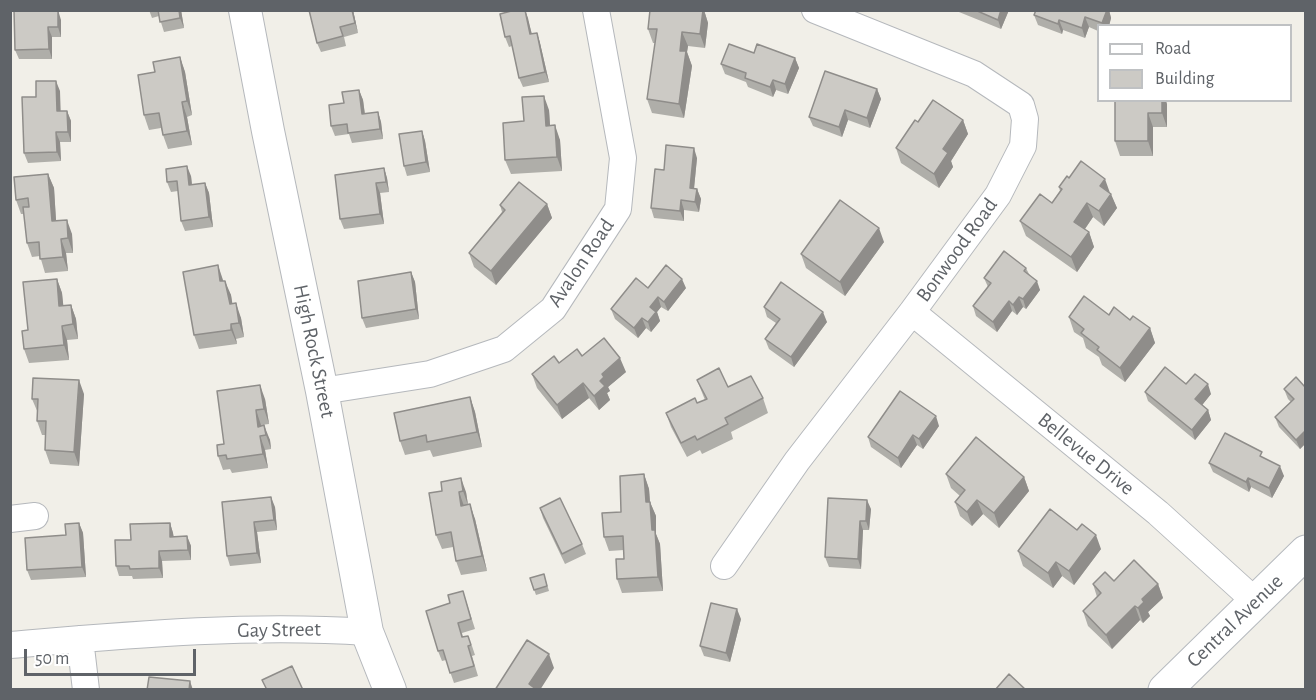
<!DOCTYPE html>
<html>
<head>
<meta charset="utf-8">
<style>
	body { margin:0 }
	#map { position:relative; width:1316px; height:700px; overflow:hidden; background:#f1efe8; font-family:"Alegreya Sans",sans-serif }
	canvas { display:block }
	.frame { position:absolute; inset:0; border:12px solid #5f6368; pointer-events:none }
	.legend { position:absolute; left:1097px; top:24px; width:195px; height:78px; box-sizing:border-box; background:#fff; border:2px solid #bfc1c3; margin:0; padding:8px 10px; list-style:none; font-size:18px; color:#5f6368 }
	.legend li { display:flex; align-items:center; gap:12px; height:30px }
	.legend b { width:30px; border:2px solid #bfc1c3 }
	.scale { position:absolute; left:24px; top:649px; width:172px; height:27px; box-sizing:border-box; border:3px solid #5f6368; border-top:0; padding-left:8px; font-size:18px; line-height:21px; white-space:nowrap; color:#5f6368; -webkit-text-stroke:4px #fff; paint-order:stroke }
</style>
</head>
<body>
<div id="map">
<canvas width="1316" height="700"></canvas>
<div class="frame"></div>
<ul class="legend">
<li><b style="height:8px;background:#fff"></b>Road</li>
<li><b style="height:16px;background:#cccac5"></b>Building</li>
</ul>
<div class="scale">50 m</div>
</div>
<script>
const ctx = document.querySelector('canvas').getContext('2d');
ctx.lineJoin = 'round';
function trace(path, color, width, dash) { ctx.strokeStyle = color; ctx.lineWidth = width; ctx.lineCap = dash ? 'butt' : 'round'; ctx.setLineDash(dash || []); ctx.stroke(path); }
function paint(path, color) { ctx.fillStyle = color; ctx.fill(path, 'evenodd'); }
function write(font, color, halo, rows, align = 'center') {
  ctx.font = font + ' "Alegreya Sans",sans-serif'; ctx.lineWidth = 6; ctx.setLineDash([]); ctx.textBaseline = 'middle'; ctx.strokeStyle = halo; ctx.fillStyle = color; for (const [text, x, y, turn = 0] of rows) {
    ctx.save(); ctx.translate(x, y); ctx.rotate((+turn || 0) * Math.PI / 180); ctx.textAlign = isNaN(turn) ? turn : align; if (halo) ctx.strokeText(text, 0, 0); ctx.fillText(text, 0, 0); ctx.restore();
  }
}
const minor = new Path2D(`
	M 912,312 L 1158,513 L 1255,601
	M 322,391 L 430,374 L 504,349 L 553,309 L 618,209 L 623,158 L 596,10
	M 10,519 L 35,516
	M 724,566 L 797,461 L 912,312 L 998,195 L 1023,146 L 1025,119 L 1021,105 L 974,74 L 815,10
	M 80,639 L 86,690
	M 10,645 C 129,635 248,624 367,632`);
const tertiary = new Path2D(`
	M 245,10 L 268,131 L 322,391 L 367,632 L 390,690`);
const secondary = new Path2D(`
	M 1165,690 L 1306,552`);
trace(minor, '#b5b8bc', 28);
trace(tertiary, '#b5b8bc', 34);
trace(secondary, '#b6babf', 35);
trace(minor, '#fff', 26);
trace(tertiary, '#fff', 32);
trace(secondary, '#fff', 33);
paint(new Path2D(`
	M 14,10 L 61,20 L 61,37 L 52,37 L 52,59 L 19,59 L 15,50 Z
	M 149,10 L 181,10 L 184,28 L 164,32 L 159,16 L 152,18 Z
	M 309,10 L 353,10 L 358,33 L 344,37 L 346,46 L 321,52 L 317,43 Z
	M 525,10 L 532,34 L 537,33 L 540,43 L 549,82 L 523,87 L 519,78 L 512,46 L 509,47 L 505,37 Z
	M 650,10 L 704,10 L 708,23 L 705,48 L 688,46 L 687,52 L 692,66 L 684,118 L 652,113 L 647,99 L 655,43 L 653,43 L 648,29 Z
	M 954,10 L 1009,10 L 1001,29 Z
	M 1036,10 L 1109,10 L 1111,18 L 1109,26 L 1098,26 L 1098,31 L 1089,27 L 1085,38 L 1063,30 L 1062,34 L 1038,25 L 1034,15 Z
	M 754,53 L 795,58 L 799,68 L 788,94 L 776,90 L 773,97 L 748,87 L 746,82 L 725,74 L 721,64 Z
	M 180,57 L 185,72 L 192,115 L 187,117 L 192,145 L 168,149 L 163,135 L 161,128 L 149,130 L 144,115 L 155,72 Z
	M 877,89 L 881,99 L 870,128 L 848,120 L 842,137 L 813,126 L 809,117 Z
	M 359,90 L 363,100 L 365,114 L 378,112 L 381,122 L 383,139 L 352,143 L 349,134 L 335,136 L 331,126 L 344,103 Z
	M 60,91 L 60,111 L 67,111 L 71,121 L 71,142 L 60,142 L 61,161 L 28,163 L 24,153 L 36,97 Z
	M 1115,100 L 1167,104 L 1167,127 L 1153,127 L 1153,156 L 1120,156 L 1115,141 Z
	M 549,110 L 550,126 L 560,140 L 562,171 L 511,174 L 505,160 L 524,121 Z
	M 963,120 L 968,134 L 951,161 L 953,167 L 939,188 L 901,163 L 896,148 L 918,122 Z
	M 422,131 L 425,141 L 430,172 L 407,176 L 404,166 Z
	M 697,158 L 694,189 L 697,189 L 701,199 L 699,212 L 684,210 L 684,221 L 654,218 L 651,208 L 664,170 Z
	M 384,168 L 387,178 L 389,192 L 380,193 L 384,224 L 344,229 L 340,219 Z
	M 48,174 L 54,188 L 56,221 L 72,234 L 73,253 L 66,253 L 68,271 L 45,273 L 40,256 L 32,257 L 27,243 L 24,214 L 21,214 L 16,200 Z
	M 191,176 L 192,185 L 205,183 L 209,193 L 213,227 L 185,231 L 181,221 L 178,191 L 171,192 L 167,182 Z
	M 1069,178 L 1110,193 L 1117,208 L 1104,226 L 1093,217 L 1085,229 L 1089,232 L 1094,247 L 1077,272 L 1026,236 L 1020,221 L 1052,203 L 1060,191 L 1059,187 Z
	M 547,204 L 552,218 L 496,285 L 474,267 L 469,253 L 502,212 L 500,205 Z
	M 884,242 L 845,296 L 806,268 L 801,254 Z
	M 1026,268 L 1029,274 L 1040,290 L 1026,309 L 1023,307 L 1017,315 L 1012,311 L 997,332 L 976,316 L 973,306 L 988,287 L 984,278 Z
	M 411,272 L 415,282 L 419,319 L 366,328 L 362,318 Z
	M 57,279 L 62,293 L 63,306 L 71,305 L 76,319 L 78,339 L 67,340 L 69,360 L 29,363 L 24,349 L 28,330 Z
	M 223,281 L 231,295 L 232,304 L 241,318 L 244,337 L 236,339 L 237,344 L 199,349 L 194,335 Z
	M 648,288 L 686,288 L 668,311 L 661,307 L 657,312 L 660,321 L 651,332 L 646,328 L 638,338 L 615,319 L 611,309 Z
	M 764,307 L 827,322 L 794,367 L 769,349 L 765,339 L 776,323 L 767,317 Z
	M 1109,315 L 1130,320 L 1150,328 L 1155,343 L 1125,382 L 1102,365 L 1099,357 L 1086,348 L 1083,338 L 1074,332 L 1069,317 Z
	M 582,356 L 626,372 L 608,387 L 610,391 L 607,393 L 610,400 L 599,410 L 589,398 L 562,419 L 537,388 L 532,374 L 559,363 Z
	M 697,380 L 728,387 L 763,398 L 768,413 L 731,432 L 733,439 L 702,454 L 700,450 L 687,457 L 671,427 L 666,413 L 697,403 L 705,400 Z
	M 1186,384 L 1211,394 L 1202,405 L 1208,410 L 1211,420 L 1195,440 L 1148,401 L 1145,392 Z
	M 1305,387 L 1305,444 L 1300,449 L 1279,427 L 1275,417 L 1291,402 L 1288,399 L 1284,389 Z
	M 84,394 L 79,466 L 50,464 L 45,450 L 46,435 L 42,435 L 37,421 L 38,413 L 32,399 Z
	M 470,397 L 475,412 L 482,447 L 433,457 L 430,450 L 405,455 L 400,441 Z
	M 265,399 L 269,424 L 261,425 L 270,440 L 271,449 L 265,450 L 268,468 L 232,473 L 230,469 L 223,470 L 218,456 L 224,444 Z
	M 939,426 L 923,449 L 917,445 L 901,468 L 871,447 L 868,437 Z
	M 1264,458 L 1284,476 L 1272,498 L 1251,487 L 1249,492 L 1213,472 L 1209,463 Z
	M 644,474 L 649,489 L 650,502 L 656,516 L 656,534 L 660,544 L 663,591 L 622,593 L 617,579 L 624,559 L 624,550 L 609,551 L 604,537 L 621,512 Z
	M 946,474 L 1024,477 L 1029,491 L 999,528 L 983,514 L 972,526 L 960,516 L 955,502 L 960,496 L 951,488 Z
	M 441,482 L 466,492 L 468,505 L 475,519 L 487,571 L 461,575 L 456,561 L 453,547 L 442,549 L 436,535 L 442,491 Z
	M 222,502 L 275,507 L 277,530 L 257,532 L 261,563 L 230,566 L 227,556 Z
	M 540,508 L 582,544 L 586,554 L 565,564 L 543,518 Z
	M 871,509 L 869,530 L 863,530 L 861,569 L 829,567 L 825,557 Z
	M 79,523 L 83,533 L 86,577 L 31,580 L 27,570 Z
	M 170,523 L 173,533 L 174,537 L 187,536 L 191,546 L 191,560 L 162,561 L 163,578 L 133,579 L 132,576 L 119,576 L 116,566 L 131,540 Z
	M 1101,549 L 1074,585 L 1062,576 L 1053,588 L 1023,566 L 1018,551 Z
	M 544,574 L 549,591 L 536,595 L 530,578 Z
	M 1114,581 L 1158,584 L 1163,598 L 1148,612 L 1150,616 L 1143,623 L 1140,620 L 1112,649 L 1088,626 L 1083,611 L 1097,597 L 1093,584 Z
	M 463,591 L 475,629 L 462,633 L 463,637 L 472,646 L 475,655 L 472,656 L 478,676 L 454,683 L 446,660 L 442,661 L 438,651 L 450,603 Z
	M 741,619 L 730,662 L 704,656 L 700,646 Z`), '#afaea9');
paint(new Path2D(`
	M 58,10 L 61,20 L 61,37 L 58,27 Z
	M 179,10 L 181,10 L 184,28 L 180,18 Z
	M 352,10 L 353,10 L 358,33 L 355,23 Z
	M 525,10 L 528,18 L 534,44 L 530,34 Z
	M 703,10 L 704,10 L 708,23 L 705,48 L 700,34 Z
	M 1001,10 L 1009,10 L 1001,29 L 998,20 Z
	M 1107,10 L 1109,10 L 1111,18 L 1109,26 L 1103,26 L 1102,23 Z
	M 1085,17 L 1089,27 L 1085,38 L 1082,28 Z
	M 1059,20 L 1063,30 L 1062,34 L 1058,24 Z
	M 48,27 L 52,37 L 52,59 L 49,49 Z
	M 682,32 L 688,46 L 687,52 L 692,66 L 684,118 L 679,104 L 680,51 Z
	M 537,33 L 540,43 L 549,82 L 545,72 Z
	M 180,57 L 185,72 L 192,115 L 187,101 Z
	M 795,58 L 799,68 L 788,94 L 785,84 Z
	M 773,80 L 776,90 L 773,97 L 770,87 Z
	M 56,81 L 60,91 L 61,121 L 57,111 Z
	M 877,89 L 881,99 L 870,128 L 867,118 Z
	M 359,90 L 363,100 L 366,124 L 362,114 Z
	M 544,96 L 549,110 L 551,140 L 546,126 Z
	M 1162,100 L 1166,100 L 1167,104 L 1167,127 L 1162,113 Z
	M 182,102 L 187,117 L 192,145 L 187,131 Z
	M 845,110 L 848,120 L 842,137 L 839,127 Z
	M 67,111 L 71,121 L 71,142 L 68,132 Z
	M 378,112 L 381,122 L 383,139 L 380,129 Z
	M 1148,113 L 1153,127 L 1153,156 L 1148,141 Z
	M 963,120 L 968,134 L 951,161 L 953,167 L 939,188 L 934,174 L 943,149 Z
	M 555,125 L 560,140 L 562,171 L 557,157 Z
	M 422,131 L 425,141 L 430,172 L 426,162 Z
	M 56,132 L 60,142 L 61,161 L 57,152 Z
	M 694,148 L 697,158 L 693,198 L 690,188 Z
	M 187,166 L 191,176 L 193,195 L 189,185 Z
	M 384,168 L 387,178 L 389,192 L 386,182 Z
	M 48,174 L 54,188 L 57,236 L 52,221 Z
	M 1105,179 L 1110,193 L 1100,186 Z
	M 205,183 L 209,193 L 213,227 L 209,217 Z
	M 376,183 L 380,193 L 384,224 L 380,214 Z
	M 697,189 L 701,199 L 699,212 L 695,202 Z
	M 1111,194 L 1117,208 L 1104,226 L 1099,211 Z
	M 681,200 L 684,210 L 684,221 L 680,211 Z
	M 1087,203 L 1093,217 L 1080,236 L 1074,222 Z
	M 547,204 L 552,218 L 496,285 L 491,271 Z
	M 67,220 L 72,234 L 73,253 L 68,238 Z
	M 879,228 L 884,242 L 845,296 L 840,282 Z
	M 1089,232 L 1094,247 L 1077,272 L 1071,257 Z
	M 61,239 L 66,253 L 68,271 L 63,257 Z
	M 218,265 L 223,280 L 225,296 L 220,281 Z
	M 411,272 L 415,282 L 419,319 L 416,309 Z
	M 57,279 L 62,293 L 65,321 L 59,306 Z
	M 682,279 L 686,288 L 668,311 L 664,302 Z
	M 225,281 L 231,295 L 235,319 L 230,304 Z
	M 1037,281 L 1040,290 L 1026,309 L 1023,299 Z
	M 658,297 L 661,307 L 657,312 L 660,321 L 651,332 L 648,322 L 650,307 Z
	M 1019,297 L 1023,307 L 1017,315 L 1013,305 Z
	M 1009,301 L 1012,311 L 997,332 L 993,322 Z
	M 236,303 L 241,318 L 244,337 L 239,323 Z
	M 71,305 L 76,319 L 78,339 L 73,324 Z
	M 823,312 L 827,322 L 794,367 L 791,357 Z
	M 642,318 L 646,328 L 638,338 L 634,328 Z
	M 231,324 L 236,339 L 237,344 L 231,330 Z
	M 62,326 L 67,340 L 69,360 L 64,345 Z
	M 1150,328 L 1155,343 L 1125,382 L 1120,368 Z
	M 620,358 L 626,372 L 608,387 L 610,391 L 607,393 L 610,400 L 599,410 L 594,396 L 600,381 L 602,374 Z
	M 79,380 L 84,394 L 79,466 L 74,452 Z
	M 583,383 L 589,398 L 562,419 L 557,405 Z
	M 1208,384 L 1211,394 L 1199,409 L 1195,399 Z
	M 260,385 L 265,399 L 269,424 L 264,409 Z
	M 470,397 L 475,412 L 482,447 L 477,432 Z
	M 256,410 L 261,425 L 262,435 L 258,427 Z
	M 1208,410 L 1211,420 L 1195,440 L 1192,430 Z
	M 936,416 L 939,426 L 923,449 L 919,439 Z
	M 264,425 L 270,440 L 271,449 L 266,435 Z
	M 1305,431 L 1305,444 L 1300,449 L 1296,440 Z
	M 913,435 L 917,445 L 901,468 L 898,458 Z
	M 260,436 L 265,450 L 268,468 L 263,454 Z
	M 1280,466 L 1284,476 L 1272,498 L 1269,488 Z
	M 644,474 L 649,489 L 651,516 L 646,502 Z
	M 1024,477 L 1029,491 L 999,528 L 994,513 Z
	M 461,478 L 466,492 L 468,505 L 463,491 Z
	M 1248,478 L 1251,487 L 1249,492 L 1246,482 Z
	M 459,492 L 464,506 L 461,506 Z
	M 271,497 L 275,507 L 277,530 L 274,520 Z
	M 867,500 L 871,509 L 869,530 L 866,521 Z
	M 977,500 L 983,514 L 972,526 L 967,512 Z
	M 650,502 L 656,516 L 656,534 L 660,544 L 663,591 L 658,577 L 652,530 Z
	M 470,504 L 475,519 L 487,571 L 482,556 Z
	M 860,521 L 863,530 L 861,569 L 858,559 Z
	M 254,522 L 257,532 L 261,563 L 257,553 Z
	M 79,523 L 83,533 L 86,577 L 82,567 Z
	M 170,523 L 173,533 L 174,547 L 170,537 Z
	M 1096,535 L 1101,549 L 1074,585 L 1069,571 Z
	M 187,536 L 191,546 L 191,560 L 188,550 Z
	M 159,551 L 162,561 L 163,578 L 159,568 Z
	M 1056,562 L 1062,576 L 1053,588 L 1048,573 Z
	M 1158,584 L 1163,598 L 1148,612 L 1150,616 L 1143,623 L 1138,608 L 1142,599 Z
	M 1135,606 L 1140,620 L 1112,649 L 1106,635 Z
	M 737,609 L 741,619 L 730,662 L 726,653 Z
	M 549,654 L 554,668 L 540,690 L 531,690 L 529,684 Z
	M 190,681 L 193,690 L 189,690 Z`), '#8f8d8a');
const building = new Path2D(`
	M 14,10 L 58,10 L 58,27 L 48,27 L 49,49 L 15,50 Z
	M 158,10 L 179,10 L 180,18 L 160,22 Z
	M 309,10 L 352,10 L 355,23 L 340,27 L 343,36 L 317,43 Z
	M 515,10 L 525,10 L 530,34 L 537,33 L 545,72 L 519,78 L 510,36 L 505,37 L 500,14 Z
	M 650,10 L 703,10 L 700,34 L 682,32 L 680,51 L 686,51 L 679,104 L 647,99 L 657,29 L 648,29 Z
	M 975,10 L 1001,10 L 998,20 Z
	M 1036,10 L 1107,10 L 1102,23 L 1085,17 L 1082,28 L 1059,20 L 1058,24 L 1034,15 Z
	M 729,44 L 754,53 L 757,44 L 795,58 L 785,84 L 773,80 L 770,87 L 745,78 L 746,73 L 721,64 Z
	M 180,57 L 187,101 L 182,102 L 187,131 L 163,135 L 159,113 L 144,115 L 138,75 L 155,72 L 153,62 Z
	M 825,71 L 877,89 L 867,118 L 845,110 L 839,127 L 809,117 Z
	M 36,81 L 56,81 L 57,111 L 67,111 L 68,132 L 56,132 L 57,152 L 24,153 L 22,97 L 36,97 Z
	M 359,90 L 362,114 L 378,112 L 380,129 L 348,133 L 347,124 L 331,126 L 329,105 L 344,103 L 342,92 Z
	M 544,96 L 546,126 L 555,125 L 557,157 L 505,160 L 503,123 L 524,121 L 522,97 Z
	M 933,100 L 963,120 L 943,149 L 948,153 L 934,174 L 896,148 L 915,120 L 918,122 Z
	M 1115,100 L 1162,100 L 1162,113 L 1148,113 L 1148,141 L 1115,141 Z
	M 422,131 L 426,162 L 404,166 L 399,134 Z
	M 666,145 L 694,148 L 690,188 L 697,189 L 695,202 L 681,200 L 680,211 L 651,208 L 655,169 L 664,170 Z
	M 1081,161 L 1105,179 L 1100,186 L 1111,194 L 1099,211 L 1087,203 L 1074,222 L 1089,232 L 1071,257 L 1020,221 L 1040,194 L 1052,203 L 1062,189 L 1059,187 L 1067,176 L 1069,178 Z
	M 187,166 L 189,185 L 205,183 L 209,217 L 181,221 L 177,181 L 167,182 L 166,169 Z
	M 384,168 L 386,182 L 376,183 L 380,214 L 340,219 L 335,175 Z
	M 48,174 L 52,221 L 67,220 L 68,238 L 61,239 L 63,257 L 40,259 L 39,242 L 27,243 L 23,207 L 29,207 L 28,198 L 16,200 L 14,177 Z
	M 519,182 L 547,204 L 491,271 L 469,253 L 505,210 L 500,205 Z
	M 840,200 L 879,228 L 840,282 L 801,254 Z
	M 1004,251 L 1026,268 L 1024,271 L 1037,281 L 1023,299 L 1019,297 L 1013,305 L 1009,301 L 993,322 L 973,306 L 991,283 L 984,278 Z
	M 218,265 L 220,281 L 225,281 L 230,304 L 236,303 L 239,323 L 231,324 L 231,330 L 194,335 L 183,272 Z
	M 666,265 L 682,279 L 664,302 L 658,297 L 650,307 L 656,312 L 648,322 L 642,318 L 634,328 L 611,309 L 636,278 L 648,288 Z
	M 411,272 L 416,309 L 362,318 L 358,281 Z
	M 57,279 L 59,306 L 71,305 L 73,324 L 62,326 L 64,345 L 24,349 L 22,331 L 28,330 L 23,282 Z
	M 781,282 L 823,312 L 791,357 L 765,339 L 780,319 L 764,307 Z
	M 1084,296 L 1109,315 L 1114,307 L 1130,320 L 1133,316 L 1150,328 L 1120,368 L 1097,350 L 1099,347 L 1081,333 L 1084,329 L 1069,317 Z
	M 604,338 L 620,358 L 602,374 L 604,377 L 600,381 L 605,386 L 594,396 L 583,383 L 557,405 L 532,374 L 554,356 L 559,363 L 577,349 L 582,356 Z
	M 1165,367 L 1186,384 L 1195,374 L 1208,384 L 1195,399 L 1208,410 L 1192,430 L 1145,392 Z
	M 719,368 L 728,387 L 751,376 L 763,398 L 725,418 L 728,424 L 697,440 L 695,436 L 681,443 L 666,413 L 695,398 L 697,403 L 707,399 L 697,380 Z
	M 1296,377 L 1305,387 L 1305,431 L 1296,440 L 1275,417 L 1294,399 L 1284,389 Z
	M 33,378 L 79,380 L 74,452 L 45,450 L 46,421 L 37,421 L 38,399 L 32,399 Z
	M 260,385 L 264,409 L 256,410 L 258,427 L 264,425 L 266,435 L 260,436 L 263,454 L 227,459 L 226,455 L 218,456 L 217,445 L 224,444 L 217,391 Z
	M 900,391 L 936,416 L 919,439 L 913,435 L 898,458 L 868,437 Z
	M 470,397 L 477,432 L 427,442 L 426,435 L 400,441 L 394,413 Z
	M 1225,433 L 1262,452 L 1260,456 L 1280,466 L 1269,488 L 1248,478 L 1246,482 L 1209,463 Z
	M 976,437 L 1024,477 L 994,513 L 977,500 L 967,512 L 955,502 L 965,490 L 946,474 Z
	M 644,474 L 646,502 L 650,502 L 652,530 L 655,530 L 658,577 L 617,579 L 616,559 L 624,559 L 623,536 L 604,537 L 602,513 L 621,512 L 620,476 Z
	M 461,478 L 463,491 L 459,492 L 461,506 L 470,504 L 482,556 L 456,561 L 451,532 L 436,535 L 429,493 L 442,491 L 441,482 Z
	M 271,497 L 274,520 L 254,522 L 257,553 L 227,556 L 222,502 Z
	M 560,498 L 582,544 L 562,554 L 540,508 Z
	M 828,498 L 867,500 L 866,521 L 860,521 L 858,559 L 825,557 Z
	M 1050,509 L 1077,530 L 1082,524 L 1096,535 L 1069,571 L 1056,562 L 1048,573 L 1018,551 Z
	M 79,523 L 82,567 L 27,570 L 25,538 L 66,535 L 65,524 Z
	M 170,523 L 170,537 L 187,536 L 188,550 L 159,551 L 159,568 L 130,569 L 129,566 L 116,566 L 115,540 L 131,540 L 130,524 Z
	M 1134,560 L 1158,584 L 1142,599 L 1144,602 L 1138,608 L 1135,606 L 1106,635 L 1083,611 L 1101,593 L 1093,584 L 1105,572 L 1114,581 Z
	M 544,574 L 547,586 L 534,590 L 530,578 Z
	M 463,591 L 471,619 L 458,623 L 462,637 L 468,636 L 471,645 L 468,646 L 474,666 L 450,673 L 443,650 L 438,651 L 426,611 L 450,603 L 448,595 Z
	M 711,603 L 737,609 L 726,653 L 700,646 Z
	M 527,640 L 549,654 L 529,684 L 537,690 L 495,690 Z
	M 292,666 L 303,690 L 267,690 L 262,680 Z
	M 1009,674 L 1026,690 L 995,690 Z
	M 149,677 L 190,681 L 189,690 L 147,690 Z`);
paint(building, '#cccac5');
trace(building, '#8f8d8a', 1.5);
write('21px', '#5f6368', '#fff', [
	["Bonwood Road",957,250,-54],
	["Avalon Road",581,263,-56],
	["High Rock Street",314,351,78],
	["Bellevue Drive",1086,454,39],
	["Central Avenue",1235,621,-44],
	["Gay Street",279,630,-1]
]);
</script>
</body>
</html>
